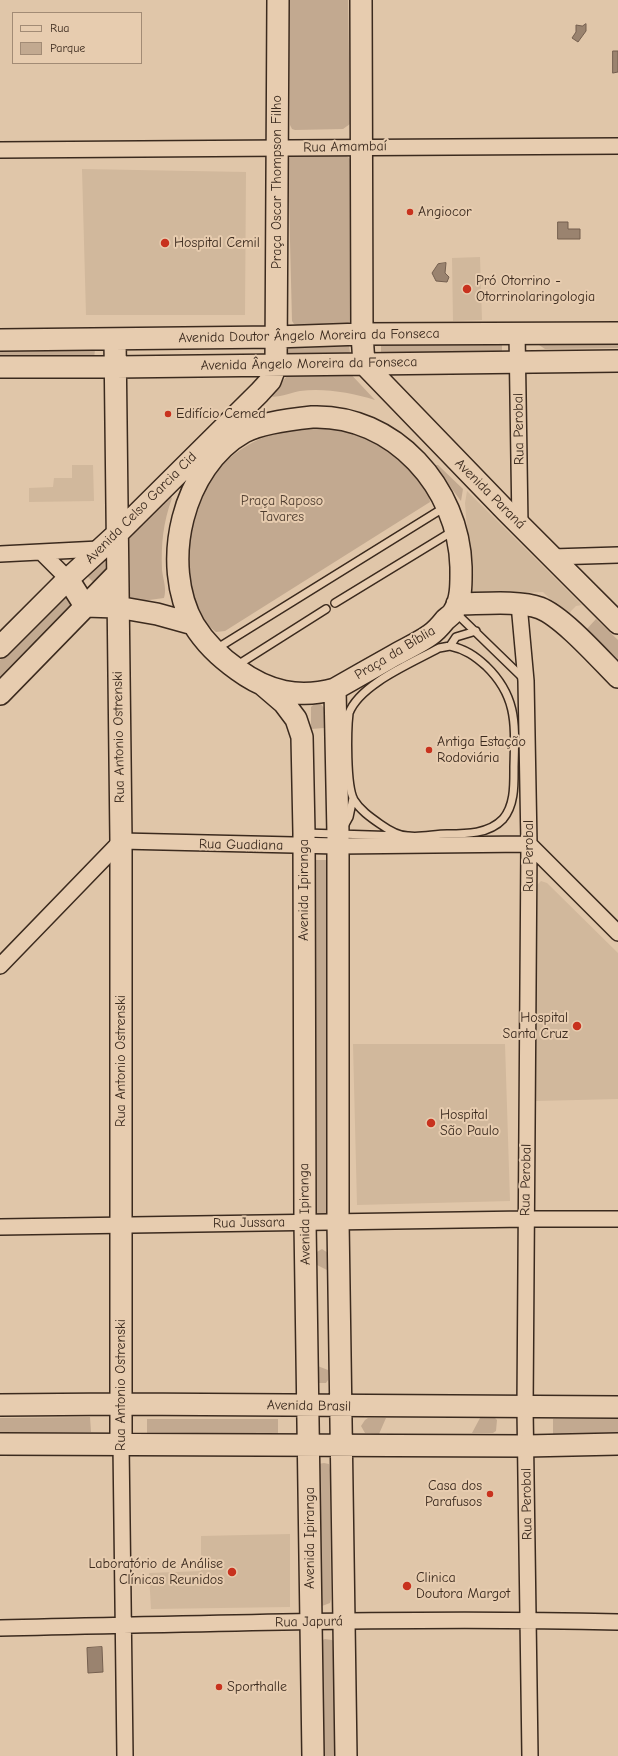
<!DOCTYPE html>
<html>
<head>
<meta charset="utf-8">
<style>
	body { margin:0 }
	#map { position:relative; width:618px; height:1756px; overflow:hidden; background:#e0c6a9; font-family:"Comic Neue",sans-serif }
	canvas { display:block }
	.legend { position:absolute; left:12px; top:12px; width:130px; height:52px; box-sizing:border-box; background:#e7ccaf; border:1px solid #a28b75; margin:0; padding:5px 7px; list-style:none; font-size:12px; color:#3b2a1e }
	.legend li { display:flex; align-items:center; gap:8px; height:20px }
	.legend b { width:20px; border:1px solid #a28b75 }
</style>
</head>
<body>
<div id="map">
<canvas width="618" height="1756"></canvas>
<ul class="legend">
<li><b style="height:5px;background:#e7ccaf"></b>Rua</li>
<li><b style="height:11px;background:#c2a990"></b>Parque</li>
</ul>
</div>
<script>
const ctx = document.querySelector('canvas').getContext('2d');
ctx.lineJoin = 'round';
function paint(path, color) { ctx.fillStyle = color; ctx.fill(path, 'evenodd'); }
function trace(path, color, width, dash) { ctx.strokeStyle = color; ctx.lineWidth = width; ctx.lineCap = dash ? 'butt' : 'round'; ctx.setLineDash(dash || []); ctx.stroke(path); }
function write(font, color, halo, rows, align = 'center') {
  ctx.font = font + ' "Comic Neue",sans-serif'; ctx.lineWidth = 4; ctx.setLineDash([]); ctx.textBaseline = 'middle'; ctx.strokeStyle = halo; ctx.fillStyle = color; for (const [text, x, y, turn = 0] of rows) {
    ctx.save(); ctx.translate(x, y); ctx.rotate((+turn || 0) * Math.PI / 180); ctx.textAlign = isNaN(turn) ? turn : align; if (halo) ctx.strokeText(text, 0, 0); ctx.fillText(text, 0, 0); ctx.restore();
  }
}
paint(new Path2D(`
	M 82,169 L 246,172 L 245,315 L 86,315 Z
	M 480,257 L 482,320 L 453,321 L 452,258 Z
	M 72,465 L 93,465 L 94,501 L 29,502 L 29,488 L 53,487 L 54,478 L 72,478 Z
	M 467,491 L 582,605 L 576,606 L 571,611 L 568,617 L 543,592 L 483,595 L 474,594 L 472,591 L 465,503 Z
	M 541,881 L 547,883 L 618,953 L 618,1099 L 536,1101 L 534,929 L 536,886 Z
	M 353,1044 L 505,1044 L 510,1201 L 357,1205 Z
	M 290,1534 L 290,1607 L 151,1609 L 149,1573 L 201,1571 L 201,1536 Z`), '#d1b89c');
paint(new Path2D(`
	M 288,0 L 348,0 L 350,120 L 350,124 L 343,129 L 295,130 L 292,129 L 290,125 Z
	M 294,153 L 345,154 L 352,161 L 352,318 L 350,322 L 346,324 L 297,325 L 294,324 L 292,321 L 288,161 L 290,156 Z
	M 618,339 L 618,348 L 545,349 L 539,345 L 539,341 Z
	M 346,342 L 349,346 L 350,352 L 346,356 L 286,358 L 281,347 Z
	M 381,343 L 502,343 L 502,353 L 381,355 Z
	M 0,347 L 95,349 L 94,360 L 0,362 Z
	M 346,369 L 375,400 C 351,393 326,388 300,391 C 293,392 275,399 270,396 L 272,392 L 292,371 Z
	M 295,427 L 341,428 L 383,444 L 420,479 L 429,496 L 430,502 L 225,631 L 216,632 C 195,616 191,599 188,574 C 186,558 186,527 192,513 C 195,507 199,500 202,494 C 223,454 253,438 295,427 Z
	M 435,465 L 438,465 L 463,489 L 461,501 L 436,468 Z
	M 168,494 L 172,498 C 163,523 161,544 162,570 C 163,579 167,589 164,598 L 134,602 L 128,597 L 126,536 Z
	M 109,553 L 109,572 L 95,584 L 88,577 L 88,574 Z
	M 65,596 L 69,597 L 74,603 L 0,683 L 0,660 Z
	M 596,619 L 618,640 L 618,664 L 585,631 Z
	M 320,703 L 324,708 L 324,728 L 311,729 L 311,707 L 314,704 Z
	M 307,860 L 327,860 L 331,1214 L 311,1214 Z
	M 322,1249 L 328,1253 L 327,1270 L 315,1264 L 315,1253 Z
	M 315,1365 L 328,1370 L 328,1380 L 326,1383 L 318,1383 Z
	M 90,1417 L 91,1432 L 0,1433 L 0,1418 Z
	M 368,1418 L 386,1418 L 379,1434 L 365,1433 L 361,1426 L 365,1420 Z
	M 480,1418 L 495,1418 L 497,1420 L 496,1431 L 493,1433 L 472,1433 Z
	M 618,1418 L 618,1434 L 553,1435 L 553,1419 Z
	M 147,1419 L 278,1419 L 278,1434 L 147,1434 Z
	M 324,1463 L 329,1464 L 330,1470 L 331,1599 L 330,1603 L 322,1606 L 319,1603 L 318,1464 Z
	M 325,1639 L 332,1640 L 335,1643 L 337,1756 L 321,1756 L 320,1641 Z`), '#c2a990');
const water = new Path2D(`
	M 586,24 L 586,31 L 578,42 L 572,38 L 576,32 L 576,25 L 582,26 Z
	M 613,51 L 618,51 L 618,72 L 613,73 Z
	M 558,222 L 568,222 L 568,229 L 580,229 L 580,239 L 558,239 Z
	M 446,263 L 445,273 L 449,277 L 447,282 L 436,281 L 432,273 L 438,264 Z
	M 102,1647 L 103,1672 L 88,1673 L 87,1648 Z`);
paint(water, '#9a836f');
trace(water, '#745f4f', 1);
const lane = new Path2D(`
	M 335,603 L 453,531
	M 456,613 L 523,678
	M 450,646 C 465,649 475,656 486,666 C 518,697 515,725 514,767 C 514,784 515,805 503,819 C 489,834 466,834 447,834 C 434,834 420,838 408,836 C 399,836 387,829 380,824 C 370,817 360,810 354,800 C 346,786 347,730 349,713 C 360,684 412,663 439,648 Z
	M 450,646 L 456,637 L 476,631
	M 216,649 L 445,507
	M 236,666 L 326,609
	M 344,826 L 349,817 L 353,798
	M 305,833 L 402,836`);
const street = new Path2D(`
	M 0,150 C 206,149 412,146 618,146
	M 517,332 L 520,525
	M 42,553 L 68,579
	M 0,554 L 99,549
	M 552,557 L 618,555
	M 519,604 L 526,681 L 529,844 L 525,1408 L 530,1756
	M 0,966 L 121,841 L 337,846 L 529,844 L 618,933
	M 0,1227 L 526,1219 L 618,1219
	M 121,1444 L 125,1756
	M 0,1628 C 206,1624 412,1617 618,1622`);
const secondary = new Path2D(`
	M 361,0 L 362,334 L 364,364 L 506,511 L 618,623
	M 115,339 L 121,841 L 121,1444
	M 0,340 L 276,337 L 362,334 L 618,333
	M 0,367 L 116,367 L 618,361
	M 312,417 C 394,414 459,488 461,567 C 461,581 462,599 454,611 C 452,615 448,617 445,620 C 441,625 436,631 430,635 C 419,643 405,649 393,656 C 374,667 354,678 335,689 C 299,699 268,692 238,670 C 221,658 205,643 194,625 C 159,564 183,466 244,432 C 261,423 293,419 312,417 Z
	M 68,579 L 85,606 L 117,607 L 157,614 L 193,624
	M 457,604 C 480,604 519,600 540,608 C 563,617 599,658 618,677
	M 0,647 L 68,579 L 118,533 L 259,393 L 270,381 L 276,365 L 278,0
	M 263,685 L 284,703 L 296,719 L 302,737 L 304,833 L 305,1222 L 313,1756
	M 335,689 L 338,834 L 338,1221 L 346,1756
	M 0,694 L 117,574
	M 0,1405 L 121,1404 L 618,1407
	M 0,1444 L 526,1446 L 618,1444`);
trace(lane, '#3b2a1e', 10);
trace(street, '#3b2a1e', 18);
trace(secondary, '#3b2a1e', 24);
trace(lane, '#e7ccaf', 7);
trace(street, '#e7ccaf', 15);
trace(secondary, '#e7ccaf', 21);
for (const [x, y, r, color] of [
	[410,212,4,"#c8321e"],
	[165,243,5,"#c8321e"],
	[467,289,5,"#c8321e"],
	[168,414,4,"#c8321e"],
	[429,750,4,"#c8321e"],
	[577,1026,5,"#c8321e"],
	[431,1123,5,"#c8321e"],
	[490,1494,4,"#c8321e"],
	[232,1572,5,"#c8321e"],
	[407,1586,5,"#c8321e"],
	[219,1687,4,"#c8321e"]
]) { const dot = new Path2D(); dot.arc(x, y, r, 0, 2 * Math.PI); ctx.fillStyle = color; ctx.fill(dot); trace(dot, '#e7ccaf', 1.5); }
write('14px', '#3b2a1e', '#e7ccaf', [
	["Rua Amambaí",345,147,-1],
	["Praça Oscar Thompson Filho",277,182,-90],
	["Avenida Doutor Ângelo Moreira da Fonseca",309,336,-1],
	["Avenida Ângelo Moreira da Fonseca",309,364,-1],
	["Rua Perobal",519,429,-91],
	["Avenida Paraná",490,494,45],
	["Avenida Celso Garcia Cid",141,508,-45],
	["Praça da Bíblia",395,653,-31],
	["Rua Antonio Ostrenski",119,737,-91],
	["Rua Guadiana",241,845,1],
	["Rua Perobal",529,856,-90],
	["Avenida Ipiranga",304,890,-90],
	["Rua Antonio Ostrenski",121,1061,-90],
	["Rua Perobal",526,1180,-89],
	["Avenida Ipiranga",305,1214,-91],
	["Rua Jussara",249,1223,-1],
	["Rua Antonio Ostrenski",121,1385,-90],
	["Avenida Brasil",309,1406,1],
	["Rua Perobal",527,1504,-91],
	["Avenida Ipiranga",310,1538,-90],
	["Rua Japurá",309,1622,-1]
]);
write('14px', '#3b2a1e', '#e7ccaf', [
	["Angiocor",418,212],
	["Hospital Cemil",174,243],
	["Pró Otorrino -",476,281],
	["Otorrinolaringologia",476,297],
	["Edifício Cemed",176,414],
	["Antiga Estação",437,742],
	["Rodoviária",437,758],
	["Hospital",568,1018,"right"],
	["Santa Cruz",568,1034,"right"],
	["Hospital",440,1115],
	["São Paulo",440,1131],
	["Casa dos",482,1486,"right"],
	["Parafusos",482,1502,"right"],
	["Laboratório de Análise",223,1564,"right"],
	["Clínicas Reunidos",223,1580,"right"],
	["Clinica",416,1578],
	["Doutora Margot",416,1594],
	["Sporthalle",227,1687]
], 'left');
write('14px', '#4f3d2f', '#e7ccaf', [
	["Praça Raposo",282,501],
	["Tavares",282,517]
]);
</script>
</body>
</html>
